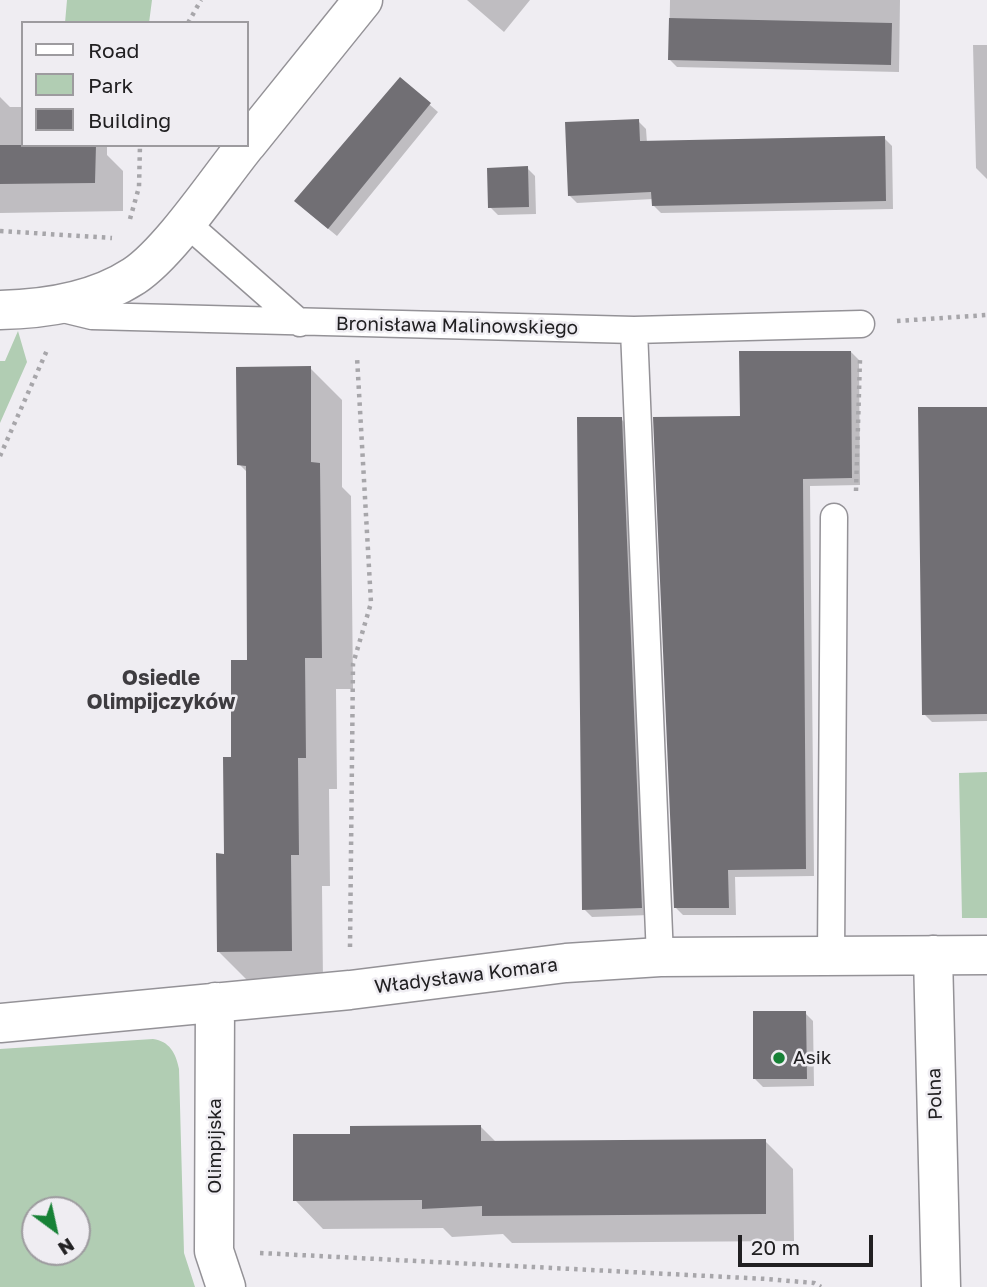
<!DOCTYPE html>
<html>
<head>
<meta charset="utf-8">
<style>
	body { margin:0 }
	#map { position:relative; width:987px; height:1287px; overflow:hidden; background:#efedf2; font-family:"Golos Text",sans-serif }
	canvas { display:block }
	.legend { position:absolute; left:21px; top:21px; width:228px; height:126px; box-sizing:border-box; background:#efedf2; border:2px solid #9d9b9f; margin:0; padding:9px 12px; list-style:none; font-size:21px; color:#212022 }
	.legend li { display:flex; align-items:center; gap:14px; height:35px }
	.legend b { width:35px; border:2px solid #9d9b9f }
	.north { position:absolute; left:21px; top:1196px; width:70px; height:70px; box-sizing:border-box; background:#efedf2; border:2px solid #9d9b9f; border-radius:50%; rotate:147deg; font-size:19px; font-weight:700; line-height:28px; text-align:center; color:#212022 }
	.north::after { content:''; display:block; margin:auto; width:24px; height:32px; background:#178136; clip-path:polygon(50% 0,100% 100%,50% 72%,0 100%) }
	.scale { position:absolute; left:738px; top:1235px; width:135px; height:32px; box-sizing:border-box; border:4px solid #212022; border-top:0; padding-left:9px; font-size:21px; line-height:24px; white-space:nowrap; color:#212022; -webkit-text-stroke:5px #efedf2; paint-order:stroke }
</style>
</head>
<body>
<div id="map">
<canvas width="987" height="1287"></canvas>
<ul class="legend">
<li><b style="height:9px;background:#fff"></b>Road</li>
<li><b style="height:19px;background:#b1cdb3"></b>Park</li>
<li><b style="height:19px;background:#716f74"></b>Building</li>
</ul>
<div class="north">N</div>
<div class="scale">20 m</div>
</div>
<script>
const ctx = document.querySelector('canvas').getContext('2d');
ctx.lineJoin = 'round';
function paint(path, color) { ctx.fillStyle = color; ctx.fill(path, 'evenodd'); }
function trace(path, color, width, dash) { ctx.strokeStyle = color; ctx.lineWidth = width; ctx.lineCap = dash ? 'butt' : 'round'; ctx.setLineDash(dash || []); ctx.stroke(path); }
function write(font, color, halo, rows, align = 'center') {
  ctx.font = font + ' "Golos Text",sans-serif'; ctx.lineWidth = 5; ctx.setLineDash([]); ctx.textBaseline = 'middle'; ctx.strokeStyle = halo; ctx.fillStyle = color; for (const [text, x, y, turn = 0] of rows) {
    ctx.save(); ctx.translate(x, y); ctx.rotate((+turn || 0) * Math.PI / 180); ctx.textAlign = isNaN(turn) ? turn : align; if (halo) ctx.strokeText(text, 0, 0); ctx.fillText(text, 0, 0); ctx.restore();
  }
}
paint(new Path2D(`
	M 67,0 L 152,0 L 149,23 L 65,23 Z
	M 18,331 L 27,362 L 0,423 L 0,361 L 5,361 Z
	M 987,772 L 987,918 L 962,918 L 959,773 Z
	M 153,1039 C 169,1041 176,1053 179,1069 L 184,1253 L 195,1287 L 0,1287 L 0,1049 ZM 77,1210 L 77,1252 L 35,1252 L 35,1210 Z`), '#b1cdb3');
paint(new Path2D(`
	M 467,0 L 530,0 L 504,32 Z
	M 670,0 L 900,0 L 899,72 L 677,67 L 669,59 Z
	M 973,45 L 987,45 L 987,179 L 976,168 Z
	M 400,79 L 438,112 L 337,236 L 304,209 Z
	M 0,97 L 10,107 L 23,107 L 23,145 L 107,145 L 107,155 L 123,171 L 123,211 L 0,213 Z
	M 638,121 L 646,129 L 647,143 L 884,138 L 892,146 L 893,209 L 661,213 L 653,205 L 653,199 L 577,203 L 569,195 Z
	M 527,168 L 535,176 L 536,214 L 498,215 L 490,207 Z
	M 851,352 L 859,360 L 860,485 L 810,486 L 814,876 L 735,877 L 736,915 L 683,915 L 675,907 L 742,417 Z
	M 310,368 L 342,400 L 342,487 L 351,496 L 353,689 L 336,689 L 337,789 L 329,789 L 330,886 L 322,886 L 323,982 L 250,983 L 218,951 L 233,759 L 249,661 L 248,473 L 239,464 Z
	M 987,408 L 987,721 L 932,722 L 924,714 Z
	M 621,419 L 629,427 L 649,915 L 592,917 L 584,909 Z
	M 805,1013 L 813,1021 L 814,1086 L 763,1087 L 755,1079 Z
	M 480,1126 L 496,1142 L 765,1141 L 793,1169 L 794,1241 L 512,1243 L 503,1234 L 452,1237 L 443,1228 L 323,1229 L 295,1200 L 351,1136 Z`), '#0003');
paint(new Path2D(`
	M 669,18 L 892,23 L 891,65 L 668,60 Z
	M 400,77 L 431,103 L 328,229 L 294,201 Z
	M 639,119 L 640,141 L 885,136 L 886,201 L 652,206 L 651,192 L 568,196 L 565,122 Z
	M 0,145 L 96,145 L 95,183 L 0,184 Z
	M 528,166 L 529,207 L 488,208 L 487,168 Z
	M 739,351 L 851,351 L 852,478 L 803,479 L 806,869 L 728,870 L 729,908 L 674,908 L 653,417 L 740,416 Z
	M 311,366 L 311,462 L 320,463 L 322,658 L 305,658 L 306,758 L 298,758 L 299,855 L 291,855 L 292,951 L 217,952 L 216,853 L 224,854 L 223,757 L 231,757 L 231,660 L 247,660 L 246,466 L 237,465 L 236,367 Z
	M 918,407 L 987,407 L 987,714 L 922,715 Z
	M 577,417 L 622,417 L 642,908 L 582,910 Z
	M 753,1011 L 806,1011 L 807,1079 L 753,1079 Z
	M 481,1125 L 481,1141 L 766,1139 L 766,1214 L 482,1216 L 482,1206 L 422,1209 L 422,1200 L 293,1201 L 293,1134 L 350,1134 L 350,1126 Z`), '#716f74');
const lane = new Path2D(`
	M 185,222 L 300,323
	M 59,308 L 92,316 L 634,330 L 861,324
	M 634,330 L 660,957
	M 831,956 L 834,517`);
const street = new Path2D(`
	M 247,144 L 363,0
	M 0,310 C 46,309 94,302 134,276 C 170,252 217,181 246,145
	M 933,955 L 941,1287
	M 215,1002 L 214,1251 L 226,1287
	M 0,1023 L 350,990 L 566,963 L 660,957 L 987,955`);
trace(lane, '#949297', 29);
trace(street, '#949297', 41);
trace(new Path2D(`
	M 188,23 L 201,0
	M 130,219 L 139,187 L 140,145
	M 0,231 L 112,238
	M 897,321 L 987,315
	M 0,456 L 48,348
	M 856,491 L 860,359
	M 350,947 L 353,664 L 371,603 L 357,357
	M 260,1253 L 767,1279 L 814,1283 L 821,1287`), '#a7a6aa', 4.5, [3.5, 5]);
trace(lane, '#fff', 26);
trace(street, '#fff', 38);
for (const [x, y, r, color] of [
	[779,1058,7,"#178136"]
]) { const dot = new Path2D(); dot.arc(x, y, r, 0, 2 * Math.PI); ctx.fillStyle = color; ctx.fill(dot); trace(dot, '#efedf2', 2.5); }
write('19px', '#212022', '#efedf2', [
	["Bronisława Malinowskiego",457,326,1],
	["Władysława Komara",466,976,-7],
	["Polna",935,1094,-92],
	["Olimpijska",215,1146,-90]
]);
write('19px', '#212022', '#efedf2', [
	["Asik",793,1058]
], 'left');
write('bold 21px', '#3e3c40', '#efedf2', [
	["Osiedle",161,678],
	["Olimpijczyków",161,702]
]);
</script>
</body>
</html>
